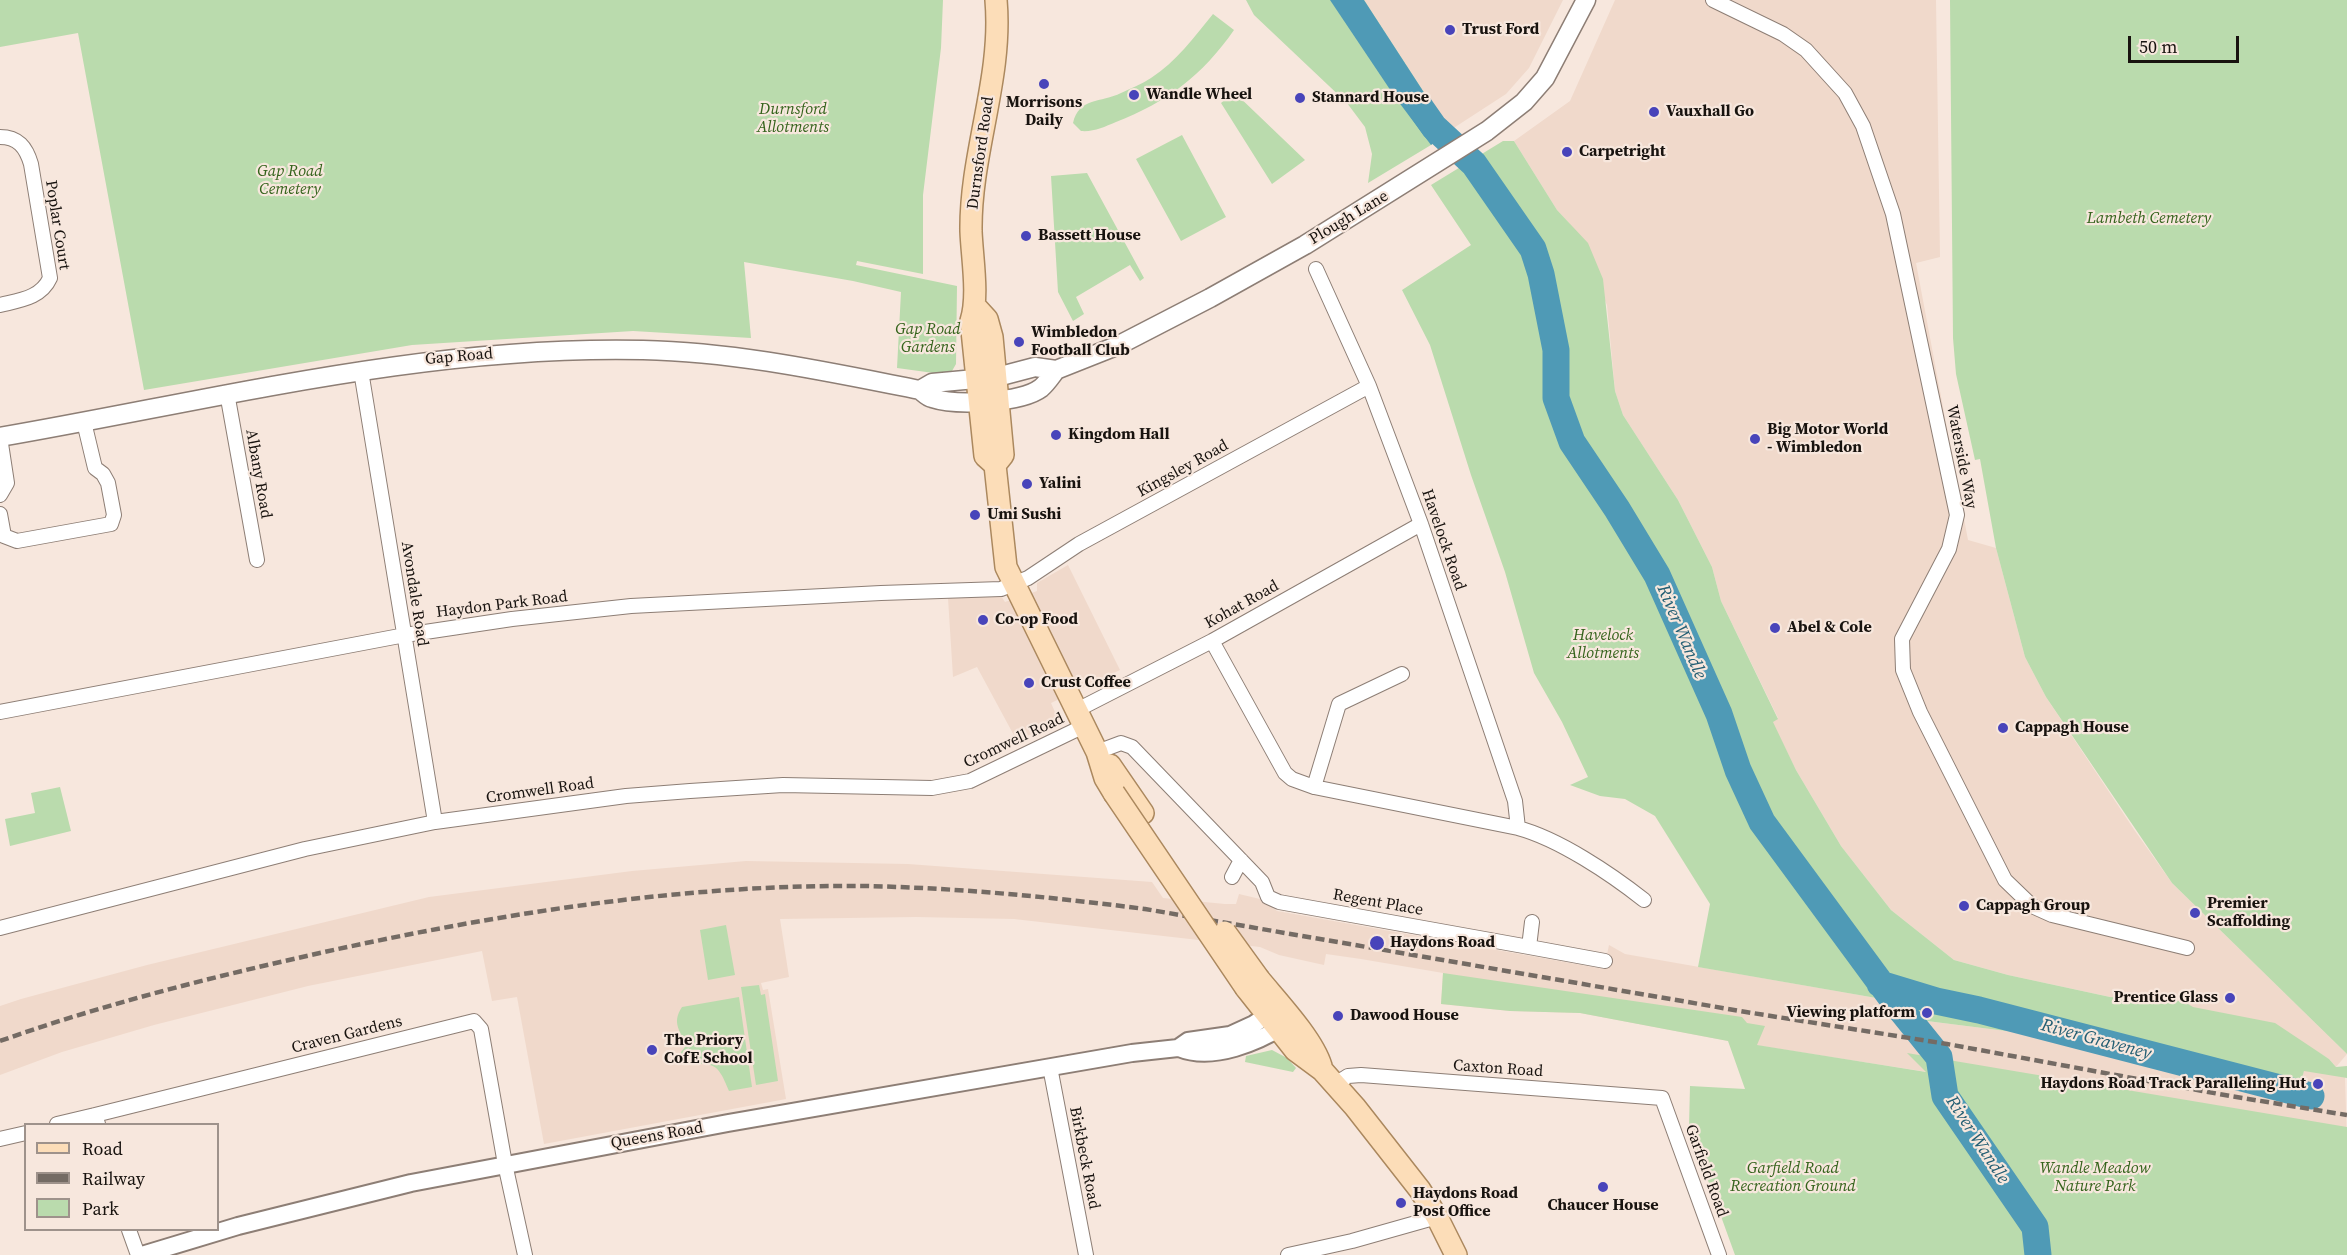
<!DOCTYPE html>
<html>
<head>
<meta charset="utf-8">
<style>
	body { margin:0 }
	#map { position:relative; width:2347px; height:1255px; overflow:hidden; background:#f7e7dd; font-family:"Source Serif 4",serif }
	canvas { display:block }
	.legend { position:absolute; left:24px; top:1123px; width:195px; height:108px; box-sizing:border-box; background:#f7e7dd; border:2px solid #9e928b; margin:0; padding:8px 10px; list-style:none; font-size:18px; color:#18130f }
	.legend li { display:flex; align-items:center; gap:12px; height:30px }
	.legend b { width:30px; border:2px solid #9e928b }
	.scale { position:absolute; left:2128px; top:36px; width:111px; height:27px; box-sizing:border-box; border:3px solid #18130f; border-top:0; padding-left:8px; font-size:18px; line-height:21px; white-space:nowrap; color:#18130f; -webkit-text-stroke:4px #f7e7dd; paint-order:stroke }
</style>
</head>
<body>
<div id="map">
<canvas width="2347" height="1255"></canvas>
<ul class="legend">
<li><b style="height:8px;background:#fcddb8"></b>Road</li>
<li><b style="height:8px;background:#746b64"></b>Railway</li>
<li><b style="height:16px;background:#badbad"></b>Park</li>
</ul>
<div class="scale">50 m</div>
</div>
<script>
const ctx = document.querySelector('canvas').getContext('2d');
ctx.lineJoin = 'round';
function paint(path, color) { ctx.fillStyle = color; ctx.fill(path, 'evenodd'); }
function trace(path, color, width, dash) { ctx.strokeStyle = color; ctx.lineWidth = width; ctx.lineCap = dash ? 'butt' : 'round'; ctx.setLineDash(dash || []); ctx.stroke(path); }
function write(font, color, halo, rows, align = 'center') {
  ctx.font = font + ' "Source Serif 4",serif'; ctx.lineWidth = 4.5; ctx.setLineDash([]); ctx.textBaseline = 'middle'; ctx.strokeStyle = halo; ctx.fillStyle = color; for (const [text, x, y, turn = 0] of rows) {
    ctx.save(); ctx.translate(x, y); ctx.rotate((+turn || 0) * Math.PI / 180); ctx.textAlign = isNaN(turn) ? turn : align; if (halo) ctx.strokeText(text, 0, 0); ctx.fillText(text, 0, 0); ctx.restore();
  }
}
paint(new Path2D(`
	M 1364,0 L 1563,0 L 1529,68 L 1506,94 L 1449,131 Z
	M 1615,0 L 1936,0 L 1940,257 L 1916,263 L 1968,540 L 1996,548 L 2025,657 L 2046,697 L 2135,831 L 2172,883 L 2347,1054 L 2336,1067 L 2329,1059 L 2304,1044 L 2192,1007 L 2183,1001 L 2110,997 L 2008,975 L 1954,960 L 1891,910 L 1841,846 L 1796,770 L 1772,722 L 1778,718 L 1721,601 L 1712,567 L 1678,500 L 1623,415 L 1615,391 L 1607,305 L 1569,223 L 1557,210 L 1514,141 L 1570,101 Z
	M 1068,565 L 1120,670 L 1051,703 L 1059,721 L 1017,741 L 977,667 L 953,677 L 948,598 L 999,593 L 1005,602 L 1037,591 L 1037,583 Z
	M 746,861 L 908,864 L 1152,882 L 1163,898 L 1225,904 L 1236,904 L 1239,894 L 1260,899 L 1277,911 L 1604,969 L 1609,945 L 1625,954 L 1882,999 L 1919,1020 L 2046,1036 L 2301,1085 L 2304,1070 L 2345,1077 L 2347,1144 L 1927,1072 L 1728,1041 L 1580,1013 L 1510,1011 L 1441,1004 L 1443,973 L 1361,959 L 1326,954 L 1324,965 L 1279,955 L 1260,947 L 1014,919 L 916,917 L 780,919 L 789,977 L 761,983 L 763,990 L 768,989 L 786,1099 L 544,1144 L 517,997 L 492,1001 L 482,951 L 308,986 L 154,1025 L 62,1052 L 0,1075 L 0,1006 L 21,999 L 147,965 L 429,897 L 632,871 Z`), '#f0d9cb');
paint(new Path2D(`
	M 0,0 L 943,0 L 941,48 L 923,195 L 923,274 L 857,261 L 856,265 L 957,286 L 956,364 L 952,371 L 941,374 L 897,368 L 901,292 L 853,281 L 744,262 L 751,338 L 633,331 L 412,345 L 144,390 L 78,33 L 0,47 Z
	M 1246,0 L 1364,0 L 1449,131 L 1431,145 L 1368,183 L 1372,154 L 1365,127 L 1347,103 L 1254,15 Z
	M 1950,0 L 2347,0 L 2347,1054 L 2172,883 L 2046,697 L 2025,657 L 1996,548 L 1980,459 L 1975,460 L 1956,374 L 1953,338 Z
	M 1213,14 L 1234,30 C 1202,76 1167,102 1116,122 C 1104,127 1094,132 1081,131 L 1073,123 C 1079,97 1101,103 1121,93 C 1131,88 1142,84 1151,78 C 1176,62 1194,37 1213,14 Z
	M 1234,92 L 1305,160 L 1272,184 L 1221,103 Z
	M 1182,135 L 1226,217 L 1181,241 L 1136,159 Z
	M 1503,141 L 1514,141 L 1557,210 L 1588,243 L 1603,279 L 1615,391 L 1623,415 L 1678,500 L 1712,567 L 1721,601 L 1778,719 L 1773,722 L 1796,770 L 1841,846 L 1891,910 L 1954,960 L 2008,975 L 2110,997 L 2183,1001 L 2193,1007 L 2275,1023 L 2329,1059 L 2336,1067 L 2347,1066 L 2347,1078 L 2304,1071 L 2300,1086 L 2046,1036 L 1919,1020 L 1882,999 L 1698,967 L 1710,904 L 1655,816 L 1625,799 L 1600,796 L 1570,785 L 1588,777 L 1562,722 L 1534,673 L 1505,572 L 1471,475 L 1430,345 L 1402,290 L 1471,245 L 1431,185 Z
	M 1087,173 L 1144,278 L 1140,281 L 1130,265 L 1076,297 L 1084,314 L 1073,321 L 1058,292 L 1051,176 Z
	M 60,787 L 71,831 L 10,846 L 5,819 L 35,813 L 31,793 Z
	M 726,925 L 735,975 L 708,980 L 700,930 Z
	M 1443,973 L 1742,1017 L 1747,1023 L 1765,1026 L 1757,1045 L 1926,1072 L 1907,1053 L 2347,1127 L 2347,1255 L 1735,1255 L 1689,1128 L 1690,1086 L 1745,1089 L 1728,1041 L 1580,1013 L 1510,1011 L 1441,1004 Z
	M 759,985 L 761,995 L 765,994 L 778,1081 L 756,1085 L 741,987 Z
	M 739,997 L 752,1087 L 729,1091 C 718,1064 715,1062 686,1065 L 681,1060 L 681,1052 L 685,1047 C 681,1029 671,1024 682,1007 Z
	M 1272,1050 L 1287,1058 L 1296,1068 L 1293,1072 L 1245,1062 L 1246,1056 Z`), '#badbad');
paint(new Path2D(`
	M 1330,0 L 1364,0 L 1449,131 L 1431,145 L 1395,97 Z`), '#4f9ab6');
trace(new Path2D(`
	M 1420,107 L 1434,127 L 1474,164 L 1533,249 L 1541,274 L 1556,350 L 1556,398 L 1572,442 L 1617,509 L 1657,575 L 1719,714 L 1738,770 L 1762,822 L 1893,1000 L 1939,1057 L 1945,1096 L 2035,1227 L 2038,1255
	M 1880,984 L 1936,1001 L 1979,1010 L 2311,1096`), '#4f9ab6', 27);
const minor = new Path2D(`
	M 1713,0 L 1783,34 L 1806,50 L 1845,93 L 1863,126 L 1893,214 L 1957,515 L 1949,549 L 1902,639 L 1903,670 L 1920,712 L 2005,880 L 2032,906 L 2052,915 L 2187,948
	M 0,137 C 18,137 26,147 31,164 L 50,278 C 41,298 20,300 0,305
	M 361,371 L 435,822
	M 227,393 L 257,560
	M 0,495 L 7,483 L 0,437
	M 0,514 L 4,536 L 17,541 L 111,524 L 114,515 L 108,483 L 103,474 L 95,468 L 84,422
	M 1212,641 L 1285,773 L 1292,779 L 1314,787 L 1518,828 L 1515,801 L 1421,524 L 1369,386 L 1316,269
	M 1077,710 L 1212,641 L 1421,524
	M 0,712 L 405,635 L 512,619 L 631,606 L 881,593 L 1001,589 L 1028,578 L 1079,544 L 1369,386
	M 1097,752 L 1121,743 L 1132,747 L 1262,882 L 1268,897 L 1279,902 L 1529,947 L 1532,922
	M 1314,787 L 1339,704 L 1402,674
	M 1518,828 C 1559,839 1611,874 1644,900
	M 1232,877 L 1241,860
	M 0,928 L 305,849 L 435,822 L 626,796 L 690,791 L 783,785 L 932,788 L 970,781 L 1084,726
	M 1529,947 L 1605,961
	M 1050,1067 L 1086,1255
	M 1334,1085 L 1348,1076 L 1361,1075 L 1662,1098 L 1719,1255
	M 57,1124 L 95,1115
	M 98,1124 L 95,1115 L 474,1021 L 481,1029 L 505,1164 L 525,1255
	M 0,1139 L 26,1133
	M 129,1230 L 138,1255
	M 1288,1255 L 1352,1241 L 1437,1217`);
const tertiary = new Path2D(`
	M 1179,1048 C 1213,1062 1258,1042 1287,1024
	M 142,1255 L 238,1226 L 411,1183 L 728,1123 L 1132,1053 L 1178,1048 L 1188,1041 L 1230,1035 L 1254,1024 L 1277,1009`);
const secondary = new Path2D(`
	M 920,390 L 932,383 L 997,377 L 1035,367 L 1056,370 L 1119,345 L 1210,298 L 1305,245 L 1487,131 L 1524,102 L 1545,78 L 1586,0
	M 0,437 C 214,400 424,345 643,350 C 737,352 828,372 920,390 C 924,393 927,397 932,398 C 956,406 1021,403 1041,388 C 1047,383 1052,375 1056,370`);
const primary = new Path2D(`
	M 996,0 C 1003,78 970,153 971,231 C 972,258 979,296 971,321 L 985,456 L 995,465 L 1006,567 L 1097,752 L 1105,778 L 1114,793
	M 976,307 L 987,319 L 992,337 L 1003,455 L 995,465
	M 1110,765 L 1143,813
	M 1259,979 C 1277,1001 1313,1039 1321,1066
	M 1246,988 L 1295,1050 L 1322,1070 L 1355,1107 L 1420,1190 L 1437,1217 L 1456,1255`);
trace(minor, '#8d7e75', 16);
trace(tertiary, '#8d7e75', 20);
trace(secondary, '#8d7e75', 21);
trace(primary, '#ab885e', 24);
trace(minor, '#fff', 14);
trace(tertiary, '#fff', 16);
trace(secondary, '#fff', 18);
trace(primary, '#fcddb8', 21);
trace(new Path2D(`
	M 0,1041 C 110,1002 224,974 338,949 C 510,912 689,884 865,886 C 959,888 1052,897 1145,909 L 1746,1012 L 1947,1044 L 2230,1096 L 2347,1115`), '#746b64', 4.5, [9, 4.5]);
const primaryBridge = new Path2D(`
	M 1114,793 L 1246,988
	M 1225,932 L 1259,979`);
trace(primaryBridge, '#ab885e', 24, []);
trace(primaryBridge, '#fcddb8', 21);
for (const [x, y, r, color] of [
	[1450,30,6,"#4844ba"],
	[1044,84,6,"#4844ba"],
	[1134,95,6,"#4844ba"],
	[1300,98,6,"#4844ba"],
	[1654,112,6,"#4844ba"],
	[1567,152,6,"#4844ba"],
	[1026,236,6,"#4844ba"],
	[1019,342,6,"#4844ba"],
	[1056,435,6,"#4844ba"],
	[1755,439,6,"#4844ba"],
	[1027,484,6,"#4844ba"],
	[975,515,6,"#4844ba"],
	[983,620,6,"#4844ba"],
	[1775,628,6,"#4844ba"],
	[1029,683,6,"#4844ba"],
	[2003,728,6,"#4844ba"],
	[1964,906,6,"#4844ba"],
	[2195,913,6,"#4844ba"],
	[1377,943,8,"#4844ba"],
	[2230,998,6,"#4844ba"],
	[1927,1013,6,"#4844ba"],
	[1338,1016,6,"#4844ba"],
	[652,1050,6,"#4844ba"],
	[2318,1084,6,"#4844ba"],
	[1603,1187,6,"#4844ba"],
	[1401,1203,6,"#4844ba"]
]) { const dot = new Path2D(); dot.arc(x, y, r, 0, 2 * Math.PI); ctx.fillStyle = color; ctx.fill(dot); trace(dot, '#f7e7dd', 2); }
write('bold 16px', '#18130f', '#f7e7dd', [
	["Trust Ford",1462,30],
	["Wandle Wheel",1146,95],
	["Stannard House",1312,98],
	["Morrisons",1044,103,"center"],
	["Daily",1044,121,"center"],
	["Vauxhall Go",1666,112],
	["Carpetright",1579,152],
	["Bassett House",1038,236],
	["Wimbledon",1031,333],
	["Football Club",1031,351],
	["Big Motor World",1767,430],
	["- Wimbledon",1767,448],
	["Kingdom Hall",1068,435],
	["Yalini",1039,484],
	["Umi Sushi",987,515],
	["Co-op Food",995,620],
	["Abel & Cole",1787,628],
	["Crust Coffee",1041,683],
	["Cappagh House",2015,728],
	["Premier",2207,904],
	["Scaffolding",2207,922],
	["Cappagh Group",1976,906],
	["Haydons Road",1390,943],
	["Prentice Glass",2218,998,"right"],
	["Viewing platform",1915,1013,"right"],
	["Dawood House",1350,1016],
	["The Priory",664,1041],
	["CofE School",664,1059],
	["Haydons Road Track Paralleling Hut",2306,1084,"right"],
	["Haydons Road",1413,1194],
	["Post Office",1413,1212],
	["Chaucer House",1603,1206,"center"]
], 'left');
write('italic 16px', '#34631b', '#f7e7dd', [
	["Durnsford",793,110],
	["Allotments",793,128],
	["Gap Road",290,172],
	["Cemetery",290,190],
	["Lambeth Cemetery",2149,219],
	["Gap Road",928,330],
	["Gardens",928,348],
	["Havelock",1603,636],
	["Allotments",1603,654],
	["Garfield Road",1793,1169],
	["Recreation Ground",1793,1187],
	["Wandle Meadow",2095,1169],
	["Nature Park",2095,1187]
]);
write('16px', '#18130f', '#f7e7dd', [
	["Durnsford Road",981,153,-82],
	["Plough Lane",1349,218,-31],
	["Poplar Court",57,225,81],
	["Gap Road",459,357,-5],
	["Waterside Way",1961,457,79],
	["Kingsley Road",1183,469,-29],
	["Albany Road",258,474,80],
	["Havelock Road",1443,540,71],
	["Avondale Road",414,594,81],
	["Haydon Park Road",502,605,-7],
	["Kohat Road",1242,605,-29],
	["Cromwell Road",1014,741,-25],
	["Cromwell Road",540,791,-8],
	["Regent Place",1378,903,10],
	["Craven Gardens",347,1035,-14],
	["Caxton Road",1498,1069,4],
	["Queens Road",657,1136,-10],
	["Birkbeck Road",1084,1158,79],
	["Garfield Road",1706,1171,70]
]);
write('italic 18px', '#235e73', '#f7e7dd', [
	["River Wandle",1681,632,67],
	["River Graveney",2096,1040,15],
	["River Wandle",1977,1140,57]
]);
</script>
</body>
</html>
